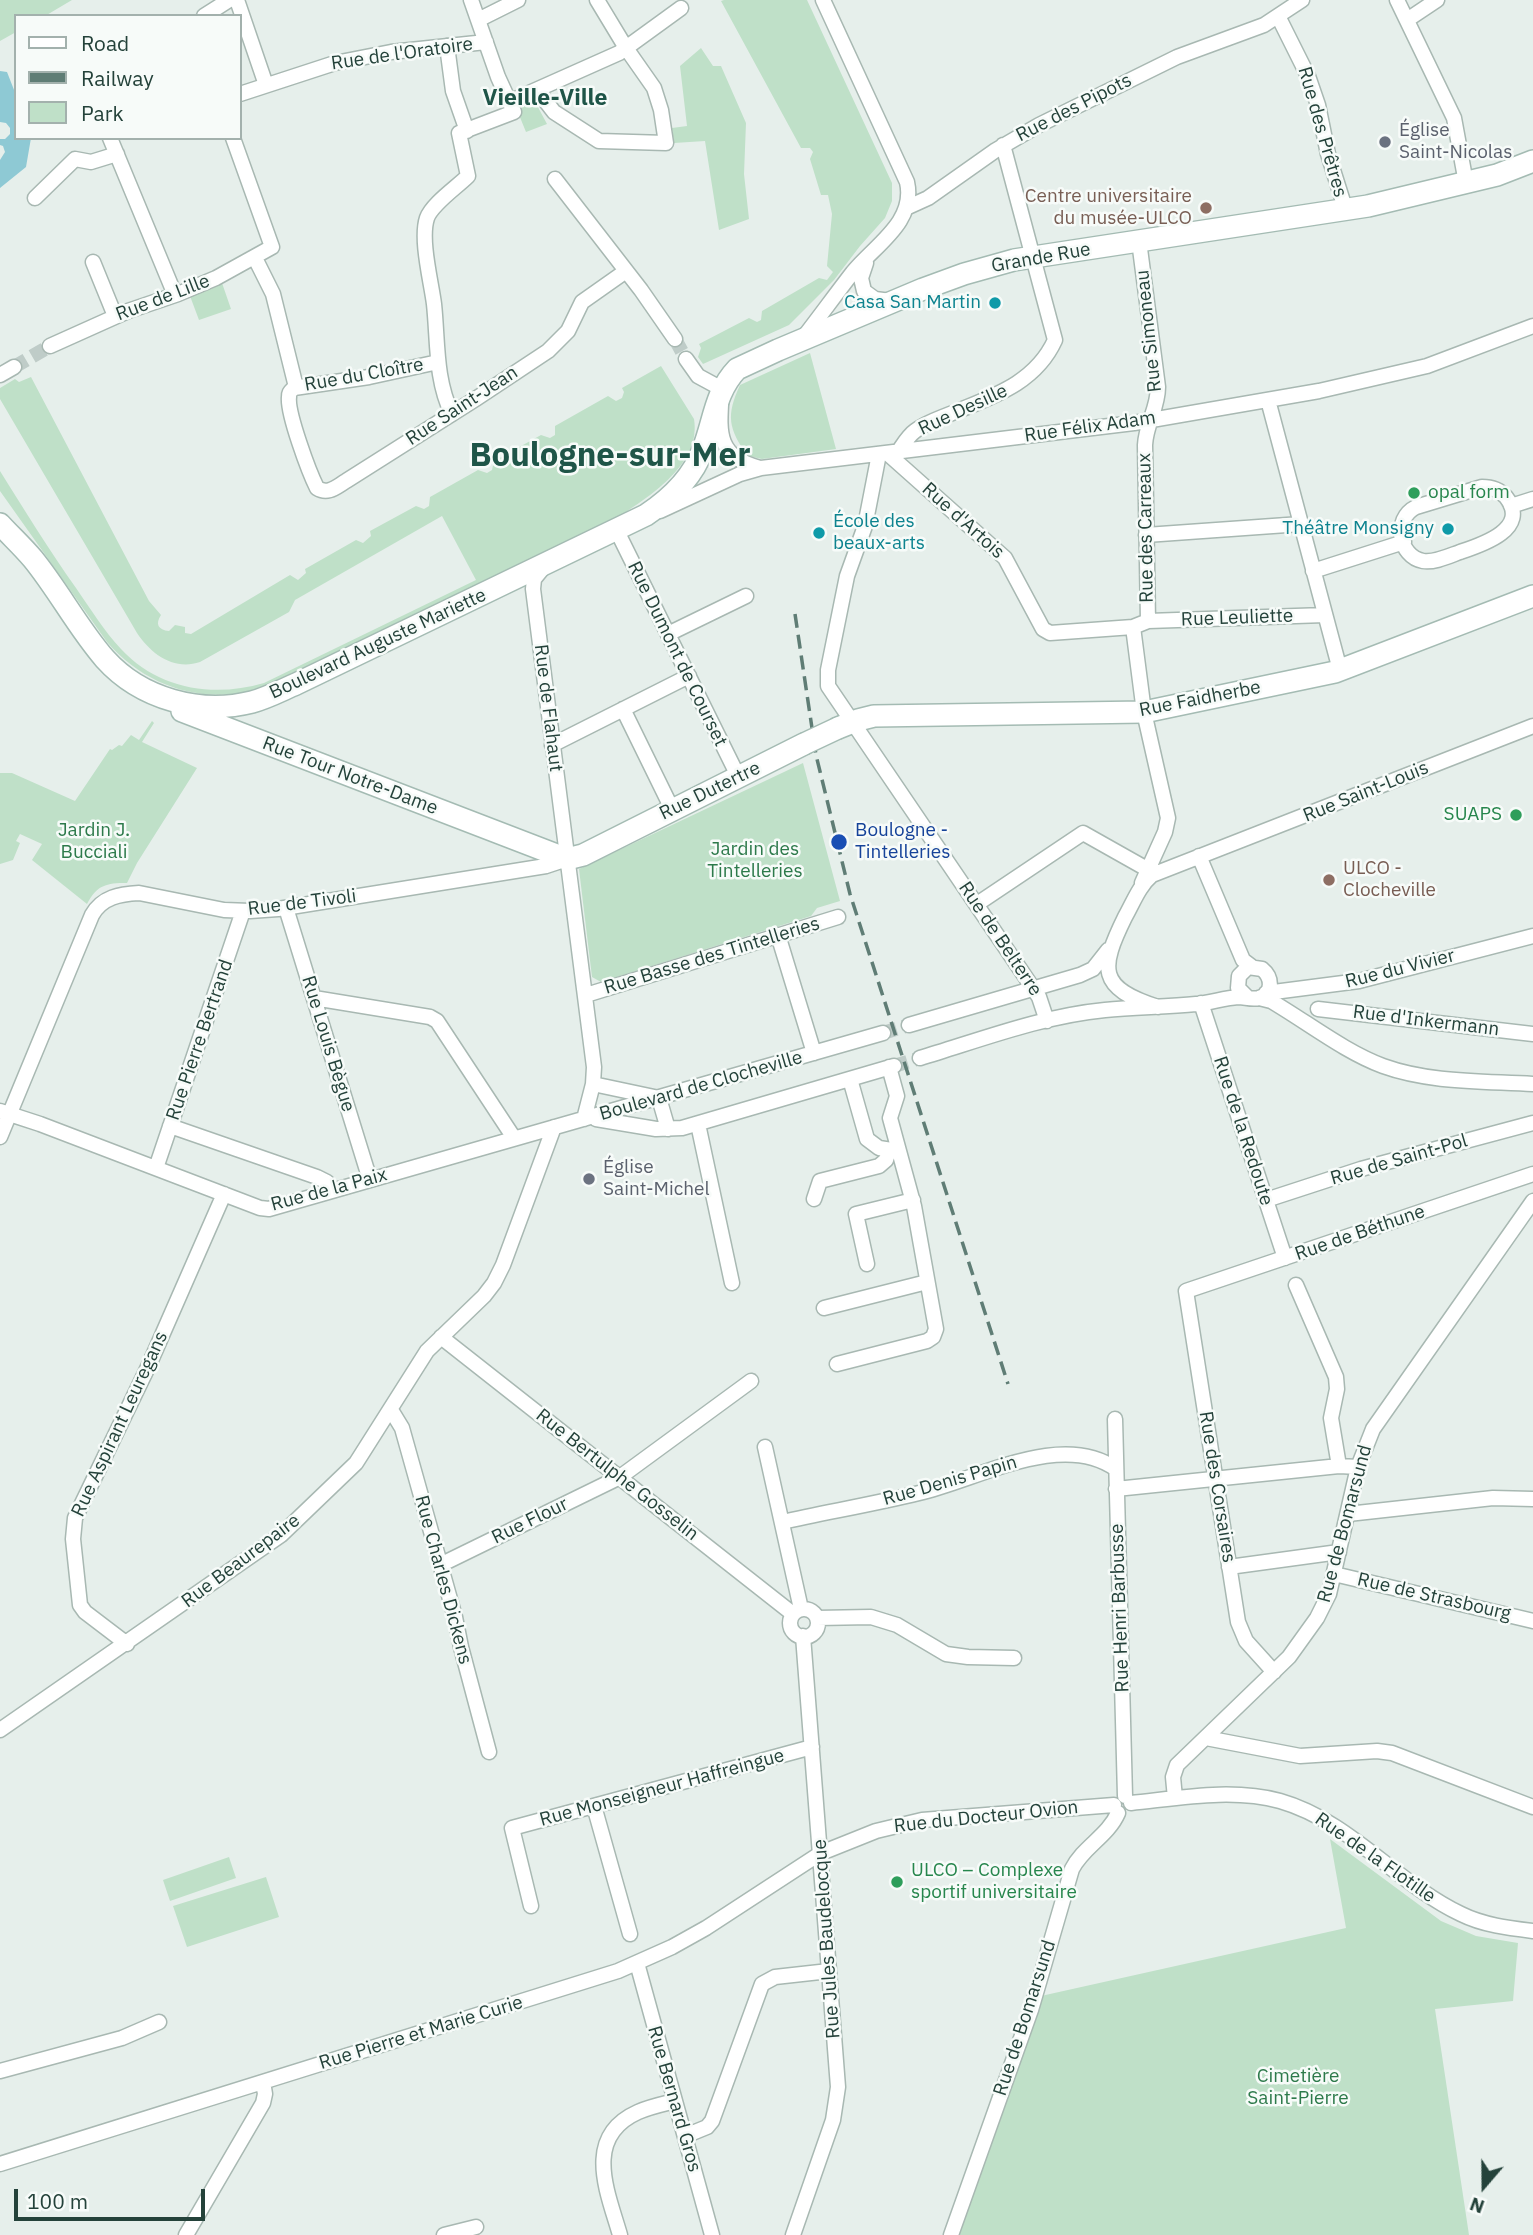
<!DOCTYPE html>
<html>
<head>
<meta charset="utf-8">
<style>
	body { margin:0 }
	#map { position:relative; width:1533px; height:2235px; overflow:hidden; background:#e6efeb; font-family:"IBM Plex Sans",sans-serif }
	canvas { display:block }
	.legend { position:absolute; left:14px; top:14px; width:228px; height:126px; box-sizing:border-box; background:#f7fbf9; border:2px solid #a3b1ad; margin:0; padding:9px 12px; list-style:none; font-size:21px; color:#24423a }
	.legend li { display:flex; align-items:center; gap:14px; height:35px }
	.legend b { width:35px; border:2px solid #a3b1ad }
	.north { position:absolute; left:1449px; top:2151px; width:70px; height:70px; -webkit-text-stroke:5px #f7fbf9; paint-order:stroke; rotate:200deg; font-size:19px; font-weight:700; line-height:28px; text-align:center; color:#24423a }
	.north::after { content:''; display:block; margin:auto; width:24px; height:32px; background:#24423a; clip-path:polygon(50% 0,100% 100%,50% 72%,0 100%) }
	.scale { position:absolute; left:14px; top:2189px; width:191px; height:32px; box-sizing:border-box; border:4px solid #24423a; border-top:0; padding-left:9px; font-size:21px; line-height:24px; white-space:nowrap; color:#24423a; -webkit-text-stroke:5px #f7fbf9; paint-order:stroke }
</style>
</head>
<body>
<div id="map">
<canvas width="1533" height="2235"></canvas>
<ul class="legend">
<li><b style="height:9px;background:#fff"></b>Road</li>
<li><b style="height:9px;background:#5f7d75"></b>Railway</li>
<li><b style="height:19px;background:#bfe0c8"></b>Park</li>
</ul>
<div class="north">N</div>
<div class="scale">100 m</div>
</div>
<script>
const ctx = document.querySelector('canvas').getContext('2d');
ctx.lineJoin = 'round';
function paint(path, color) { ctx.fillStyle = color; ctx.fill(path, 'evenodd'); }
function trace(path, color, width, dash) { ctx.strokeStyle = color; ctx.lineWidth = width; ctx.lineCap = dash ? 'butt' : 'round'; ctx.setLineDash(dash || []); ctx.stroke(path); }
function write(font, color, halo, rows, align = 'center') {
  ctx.font = font + ' "IBM Plex Sans",sans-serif'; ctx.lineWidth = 5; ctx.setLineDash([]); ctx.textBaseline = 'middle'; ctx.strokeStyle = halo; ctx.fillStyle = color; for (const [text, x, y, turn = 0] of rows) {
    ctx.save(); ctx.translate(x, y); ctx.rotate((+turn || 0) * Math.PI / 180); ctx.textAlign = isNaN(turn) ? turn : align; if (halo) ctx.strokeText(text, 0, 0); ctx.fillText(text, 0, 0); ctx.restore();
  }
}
paint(new Path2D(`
	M 0,0 L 72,0 L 45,16 L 16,16 L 16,32 L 0,41 Z
	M 724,0 L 807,0 L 892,183 L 892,201 L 885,218 L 860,246 L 834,280 L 789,325 L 703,364 L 698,357 L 701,348 L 699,344 L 749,318 L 757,322 L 761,320 L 762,311 L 819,278 L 827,280 L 833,272 L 827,266 L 832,214 L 828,195 L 821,195 L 810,159 L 813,152 L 810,148 L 801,148 L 721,1 Z
	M 701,48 L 713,66 L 721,66 L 746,123 L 744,174 L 749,219 L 719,230 L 705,141 L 674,143 L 672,128 L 687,126 L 680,66 Z
	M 532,96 L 547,124 L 526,132 L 515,105 Z
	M 222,283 L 231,309 L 199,320 L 190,296 Z
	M 810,353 L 836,449 L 762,459 L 748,456 C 728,429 726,415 740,385 Z
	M 661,366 L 694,419 C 701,461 656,492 626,512 L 278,682 C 217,709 150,692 107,642 L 0,491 L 0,471 C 25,511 49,550 76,588 C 90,608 104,631 121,649 C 158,689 213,698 264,683 L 476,580 L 442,516 L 295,600 L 289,612 L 200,662 C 174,671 151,654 137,633 L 0,399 L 0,388 L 15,379 L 19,382 L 31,377 L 149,601 L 161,615 C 155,624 158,630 169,631 L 175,625 L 185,627 L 185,633 L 191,634 L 290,575 L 298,580 L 306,573 L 305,569 L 356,540 L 363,543 L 371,536 L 370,531 L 416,506 L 424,509 L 429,506 L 430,497 L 478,470 L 487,473 L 492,470 L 494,461 L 541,435 L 550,438 L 555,435 L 555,426 L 608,396 L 616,401 L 622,398 L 624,392 L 622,388 Z
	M 152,721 L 154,723 L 142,742 L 197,768 L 137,863 L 127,883 C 106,883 97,885 87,904 L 32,860 L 42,844 L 20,834 L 16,841 L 20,843 L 13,860 L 0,864 L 0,773 L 12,773 L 75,801 L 110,749 L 112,750 L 119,745 L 122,746 L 131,735 L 139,740 Z
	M 803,763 L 840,901 L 817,908 L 811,916 L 601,982 L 592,977 L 579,869 Z
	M 1330,1839 L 1441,1921 L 1476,1936 L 1518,1943 L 1513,2001 L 1435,2009 L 1469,2235 L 958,2235 L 1041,1996 L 1346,1928 Z
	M 229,1857 L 236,1878 L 170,1901 L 163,1880 Z
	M 266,1877 L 279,1917 L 187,1947 L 173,1906 Z`), '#bfe0c8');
paint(new Path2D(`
	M 0,71 L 7,72 L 16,95 L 16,138 L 31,138 L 26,167 L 0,188 L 0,160 L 5,152 L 3,146 L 0,145 L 0,139 L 5,139 L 10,134 L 10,128 L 6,123 L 0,122 Z`), '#8ec9d4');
trace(new Path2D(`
	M 675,339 L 686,359
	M 14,367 L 50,346
	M 883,1033 L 909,1025
	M 894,1066 L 920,1058`), '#bfccc8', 14, [14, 7]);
const minor = new Path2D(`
	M 237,0 L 266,85
	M 1397,0 L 1454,118 L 1466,183
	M 204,16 L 229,0
	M 1278,16 L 1308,76 L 1318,105 L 1328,154 L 1346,211
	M 478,20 L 518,0
	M 1407,20 L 1437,0
	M 447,46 L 453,91 L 467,131
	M 537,90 L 554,112 L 599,141 L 666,143 L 661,110 L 654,88 L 626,48 L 597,0
	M 240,94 L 335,63 L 391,52 L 486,42
	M 509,102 L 619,53 L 681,8
	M 110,138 L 175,295
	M 555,179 L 641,290 L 675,339
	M 35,198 L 75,159 L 91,162 L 117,154
	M 906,208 L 928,198 L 996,150 L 1039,125 L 1177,57 L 1264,25 L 1302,0
	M 1139,241 L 1158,387 C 1158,408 1146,424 1145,445 L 1148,621
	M 255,258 L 273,294 L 296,387
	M 93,262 L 115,316
	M 866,263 L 861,278 L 864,291 L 875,299 L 891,301
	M 803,338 C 820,316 836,294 853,272 C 875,245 916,222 907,182 L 823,0
	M 50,346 L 128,311 L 178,294 L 216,278 L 272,247 L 233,138
	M 686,359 L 698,376 L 722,389 C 720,428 713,456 760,468
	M 438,362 L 369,377 L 294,388 C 290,392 289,392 289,397 C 287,413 309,472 317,488 C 328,495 336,487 346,481 L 477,398 L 548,351 L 568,331 L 582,302 L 626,271
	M 0,375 L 14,367
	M 1268,400 L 1340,670
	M 452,414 C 435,379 438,341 434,304 C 431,281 420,239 427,218 C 432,204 457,187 468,176 L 459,133 L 514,112 L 498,77 L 471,0
	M 898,452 C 903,445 908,436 915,431 C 925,423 938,419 950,414 C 991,397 1035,384 1055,340 L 1003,145
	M 887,453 L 1005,558 L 1043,629 L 1050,633 L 1133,627 L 1148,621 L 1325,615
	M 879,454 L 865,526 L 847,576 L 828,670 L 828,686 L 1039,997 L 1047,1021
	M 1482,487 C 1492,487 1500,490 1506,497 C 1531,529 1481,545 1460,552 C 1449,556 1434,563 1423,561 C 1399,557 1392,519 1416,507 Z
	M 1511,506 L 1533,499
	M 660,511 L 740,474 L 761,468 L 1134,423 L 1319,391 L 1427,366 L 1533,326
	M 617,531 L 738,776
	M 1146,535 L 1301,524
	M 543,568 L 534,579 L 533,589 L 594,1067 L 593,1084 L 584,1119
	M 1313,571 L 1404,542
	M 1133,627 L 1144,712 L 1168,818 L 1165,832 L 1142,883
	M 668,634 L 746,596
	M 623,709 L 672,809
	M 552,745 L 689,676
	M 1199,856 L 1243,960 L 1251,966
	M 977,904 L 1083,833 L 1154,873
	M 286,908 L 370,1180
	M 778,935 L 814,1053
	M 1266,993 L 1359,981 L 1533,936
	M 586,995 L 838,917
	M 314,998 L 430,1017 L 437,1021 L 514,1138
	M 1259,998 L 1271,1001 C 1307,1022 1345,1052 1383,1066 C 1430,1083 1484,1081 1533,1084
	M 1201,1003 L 1285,1258
	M 1158,1007 C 1097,988 1100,968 1125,917 C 1133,903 1139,886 1152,875 L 1533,726
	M 1318,1009 L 1533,1034
	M 909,1025 L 1080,975 L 1093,969 L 1108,950
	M 920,1058 C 980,1040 1042,1016 1105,1010 C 1135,1007 1166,1007 1196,1004 C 1210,1003 1224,998 1238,997 C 1245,997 1252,1000 1259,998 C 1274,993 1272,977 1262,969 L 1248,967 L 1239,976 L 1238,988 L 1247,997
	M 850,1079 L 867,1139 L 879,1148 L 898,1151
	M 593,1084 L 659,1098 L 668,1129
	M 0,1111 L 40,1124 L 260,1208 L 269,1209 L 883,1033
	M 596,1119 L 656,1129 L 682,1128 L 894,1066
	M 698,1124 L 732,1283
	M 170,1126 L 317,1177 L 327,1182 L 331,1191
	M 0,1137 L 92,915 C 102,897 120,894 139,893 L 224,910 L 250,911 L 278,909 L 546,866 L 567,859
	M 156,1168 L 243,911
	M 814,1199 L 820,1181 L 879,1166 L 886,1160 L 889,1150
	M 1266,1200 L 1361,1169 L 1533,1123
	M 867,1264 L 856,1214 L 913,1200
	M 1296,1285 L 1336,1377 L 1337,1389 L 1331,1418 L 1339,1466
	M 824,1308 L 927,1282
	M 441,1337 L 793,1614
	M 837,1364 L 927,1341 L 933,1337 L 936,1329 L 914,1206 L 890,1118 L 897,1096 L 889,1067
	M 391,1410 L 402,1428 L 455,1617 L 461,1647 L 489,1752
	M 1115,1419 L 1125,1796
	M 765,1447 L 801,1609
	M 1116,1489 L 1339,1466 L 1358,1467
	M 1348,1514 L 1493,1498 L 1533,1499
	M 782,1522 C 827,1512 874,1504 919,1493 C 977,1480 1061,1430 1116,1469
	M 440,1565 L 620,1477 L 751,1381
	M 1229,1567 L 1339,1552
	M 1334,1574 L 1533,1621
	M790 1623a14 14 0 1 1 28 0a14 14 0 1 1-28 0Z
	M 817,1618 L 871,1617 L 897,1625 L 946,1654 L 968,1657 L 1014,1658
	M 127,1644 L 85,1612 L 80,1605 L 73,1539 L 75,1518 L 149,1365 L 224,1194
	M 1274,1672 L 1246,1641 L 1238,1622 L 1186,1291 L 1533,1174
	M 0,1730 L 281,1535 L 356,1463 L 427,1351 L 484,1296 L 494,1283 L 503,1265 L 554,1127
	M 1206,1738 L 1300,1756 L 1377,1751 L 1392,1753 L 1533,1807
	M 1175,1798 L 1173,1777 L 1177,1765 L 1289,1657 L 1317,1618 L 1329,1594 L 1358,1467 L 1373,1429 L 1533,1201
	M 1131,1803 C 1180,1798 1232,1788 1280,1801 C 1350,1821 1396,1883 1461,1914 C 1483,1925 1508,1928 1533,1931
	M 594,1806 L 630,1934
	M 531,1906 L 512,1828 L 812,1747
	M 637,1963 L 712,2235
	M 0,2071 L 122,2038 L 159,2022
	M 685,2136 L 707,2127 L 712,2121 L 762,1984 L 775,1977 L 829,1971
	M 0,2164 L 618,1971 L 672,1947 L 706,1928 L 821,1853 L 876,1831 L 922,1820 L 1114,1805
	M 186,2235 L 263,2103 L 265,2094 L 263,2082
	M 444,2235 L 476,2227
	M 620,2235 C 608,2193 582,2137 638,2112 C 649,2107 663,2104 675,2101
	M 793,2235 L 833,2120 L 838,2087 L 803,1636
	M 951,2235 L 1031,2010 L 1072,1869 C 1083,1847 1108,1836 1118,1813`);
const secondary = new Path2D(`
	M 0,524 C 11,536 23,547 33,559 C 59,591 78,628 105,659 C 141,699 200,715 252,702 C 267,698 282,690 296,684 L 646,515 C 670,499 693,477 703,449 C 714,421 715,392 737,369 L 778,350 L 923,289 L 964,274 L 1014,260 L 1368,206 L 1497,175 L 1533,161
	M 182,711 L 567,859 L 583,855 L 804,744
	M 838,728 L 858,720 L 874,716 L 1144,712 L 1335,672 L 1533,596`);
trace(minor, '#a8b8b2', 17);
trace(secondary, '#a4bbb3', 24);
trace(minor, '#fff', 14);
trace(secondary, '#fff', 21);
trace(new Path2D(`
	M 795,614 L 816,755 L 850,894 L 1008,1384`), '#5f7d75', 3.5, [14, 7]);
const secondaryBridge = new Path2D(`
	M 804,744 L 838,728`);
trace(secondaryBridge, '#a4bbb3', 24, []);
trace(secondaryBridge, '#fff', 21);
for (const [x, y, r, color] of [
	[1385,142,7,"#6b7280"],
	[1206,208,7,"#8d6e63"],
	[995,303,7,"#0f9aa8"],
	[1414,493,7,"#2e9e5b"],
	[1448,529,7,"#0f9aa8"],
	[819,533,7,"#0f9aa8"],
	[1516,815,7,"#2e9e5b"],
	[839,842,9,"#1a4fb4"],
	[1329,880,7,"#8d6e63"],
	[589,1179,7,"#6b7280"],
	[897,1882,7,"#2e9e5b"]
]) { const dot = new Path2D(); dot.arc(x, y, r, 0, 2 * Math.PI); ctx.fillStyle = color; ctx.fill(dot); trace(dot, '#f7fbf9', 2.5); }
write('19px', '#24423a', '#f7fbf9', [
	["Rue de l'Oratoire",402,54,-8],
	["Rue des Pipots",1074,108,-27],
	["Rue des Prêtres",1322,132,74],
	["Grande Rue",1041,258,-10],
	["Rue de Lille",163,298,-21],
	["Rue Simoneau",1149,331,-96],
	["Rue du Cloître",364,375,-10],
	["Rue Saint-Jean",462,406,-33],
	["Rue Desille",963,410,-25],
	["Rue Félix Adam",1090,427,-8],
	["Rue d'Artois",963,521,42],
	["Rue des Carreaux",1146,528,-91],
	["Rue Leuliette",1237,618,-2],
	["Boulevard Auguste Mariette",378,644,-25],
	["Rue Dumont de Courset",677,654,64],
	["Rue Faidherbe",1200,699,-11],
	["Rue de Flahaut",548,708,83],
	["Rue Tour Notre-Dame",350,776,21],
	["Rue Dutertre",710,791,-26],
	["Rue Saint-Louis",1366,792,-22],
	["Rue de Tivoli",302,903,-7],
	["Rue de Belterre",1000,939,56],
	["Rue Basse des Tintelleries",712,956,-17],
	["Rue du Vivier",1400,969,-14],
	["Rue d'Inkermann",1426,1021,7],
	["Rue Pierre Bertrand",200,1040,-71],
	["Rue Louis Bègue",328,1044,73],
	["Boulevard de Clocheville",701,1086,-16],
	["Rue de la Redoute",1243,1131,72],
	["Rue de Saint-Pol",1399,1160,-16],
	["Rue de la Paix",329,1190,-15],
	["Rue de Béthune",1360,1233,-19],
	["Rue Aspirant Leuregans",120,1424,-65],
	["Rue Bertulphe Gosselin",617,1475,38],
	["Rue Denis Papin",950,1481,-16],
	["Rue des Corsaires",1217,1487,81],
	["Rue Flour",530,1521,-26],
	["Rue de Bomarsund",1345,1524,-75],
	["Rue Beaurepaire",241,1561,-37],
	["Rue Charles Dickens",443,1580,75],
	["Rue de Strasbourg",1434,1597,13],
	["Rue Henri Barbusse",1120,1608,-92],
	["Rue Monseigneur Haffreingue",662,1788,-15],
	["Rue du Docteur Ovion",986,1817,-6],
	["Rue de la Flotille",1375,1858,35],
	["Rue Jules Baudelocque",827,1939,-94],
	["Rue de Bomarsund",1025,2018,-72],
	["Rue Pierre et Marie Curie",421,2033,-17],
	["Rue Bernard Gros",674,2099,74]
]);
write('19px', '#5b616d', '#f7fbf9', [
	["Église",1399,131],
	["Saint-Nicolas",1399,153],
	["Église",603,1168],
	["Saint-Michel",603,1190]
], 'left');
write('19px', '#785e54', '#f7fbf9', [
	["Centre universitaire",1192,197],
	["du musée-ULCO",1192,219],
	["ULCO -",1343,869,"left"],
	["Clocheville",1343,891,"left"]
], 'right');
write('19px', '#0d838f', '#f7fbf9', [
	["Casa San Martin",981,303],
	["École des",833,522,"left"],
	["beaux-arts",833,544,"left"],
	["Théâtre Monsigny",1434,529]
], 'right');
write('19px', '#27864d', '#f7fbf9', [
	["opal form",1428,493],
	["SUAPS",1502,815,"right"],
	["ULCO – Complexe",911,1871],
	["sportif universitaire",911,1893]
], 'left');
write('19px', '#2d7a4b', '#f7fbf9', [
	["Jardin J.",94,831],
	["Bucciali",94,853],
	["Jardin des",755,850],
	["Tintelleries",755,872],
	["Cimetière",1298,2077],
	["Saint-Pierre",1298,2099]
]);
write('19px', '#164399', '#f7fbf9', [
	["Boulogne -",855,831],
	["Tintelleries",855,853]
], 'left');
write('bold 23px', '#1f5548', '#f7fbf9', [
	["Vieille-Ville",545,98]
]);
write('bold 33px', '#1f5548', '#f7fbf9', [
	["Boulogne-sur-Mer",610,456]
]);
</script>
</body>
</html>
